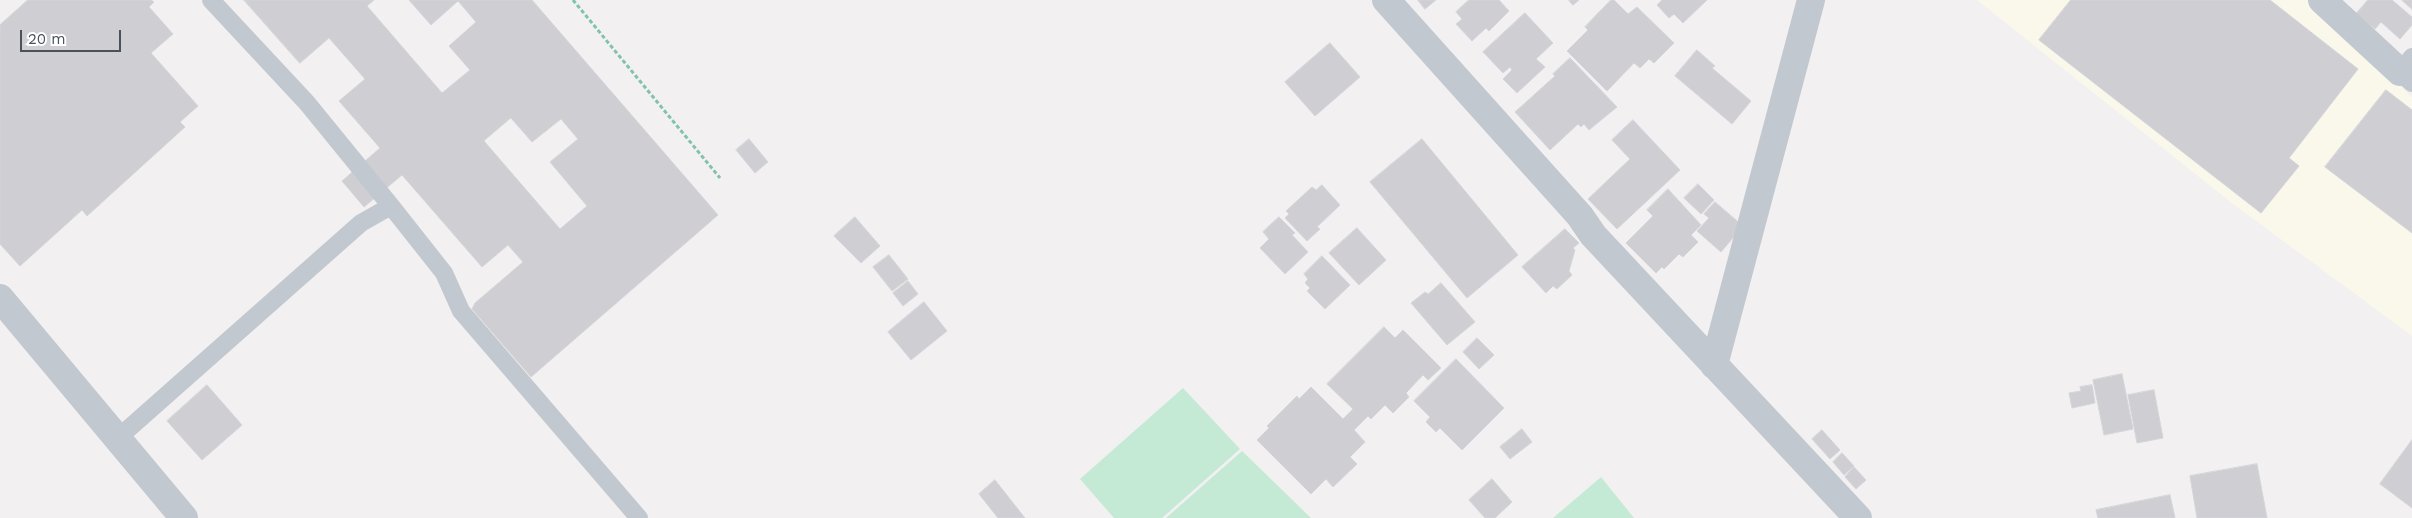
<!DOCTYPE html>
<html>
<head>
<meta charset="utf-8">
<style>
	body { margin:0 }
	#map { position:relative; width:2412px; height:518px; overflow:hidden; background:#f2f0f0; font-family:"Work Sans",sans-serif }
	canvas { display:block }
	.scale { position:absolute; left:20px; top:30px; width:101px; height:22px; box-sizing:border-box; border:2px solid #4a515a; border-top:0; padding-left:6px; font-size:15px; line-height:18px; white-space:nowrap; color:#4a515a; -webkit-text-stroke:4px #fff; paint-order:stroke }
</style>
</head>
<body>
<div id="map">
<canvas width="2412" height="518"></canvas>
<div class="scale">20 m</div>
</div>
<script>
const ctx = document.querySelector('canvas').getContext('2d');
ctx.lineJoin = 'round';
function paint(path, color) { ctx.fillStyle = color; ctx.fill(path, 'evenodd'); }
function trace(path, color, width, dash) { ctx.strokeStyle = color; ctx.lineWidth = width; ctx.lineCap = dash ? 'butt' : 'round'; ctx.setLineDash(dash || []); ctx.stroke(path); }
paint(new Path2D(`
	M 1977,0 L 2307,0 L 2412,97 L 2412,336 L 2233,204 Z`), '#faf7eb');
paint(new Path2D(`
	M 1183,388 L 1240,449 L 1162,518 L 1114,518 L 1080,479 Z
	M 1242,451 L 1311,518 L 1166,518 Z
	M 1601,477 L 1634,518 L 1553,518 Z`), '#c4ead6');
const building = new Path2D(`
	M 28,0 L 151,0 L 154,2 L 149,7 L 173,34 L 151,53 L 198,106 L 180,122 L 185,127 L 87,216 L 82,210 L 20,266 L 0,244 L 0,25 Z
	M 244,0 L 374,0 L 367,6 L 442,93 L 470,70 L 449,46 L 476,22 L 458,1 L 431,25 L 409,0 L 532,0 L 718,215 L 531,377 L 472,309 L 475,303 L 523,262 L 508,245 L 482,267 L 402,175 L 364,207 L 342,181 L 380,148 L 339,101 L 365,79 L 329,38 L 300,63 ZM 511,118 L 532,142 L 561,119 L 578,139 L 550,162 L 587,206 L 560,229 L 484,141 Z
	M 1418,0 L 1436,0 L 1425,9 Z
	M 1469,0 L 1499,0 L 1509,11 L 1489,31 L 1486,28 L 1472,41 L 1456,24 L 1462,19 L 1456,12 Z
	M 1569,0 L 1579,0 L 1573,5 Z
	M 1611,0 L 1614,0 L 1628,14 L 1637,7 L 1674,43 L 1654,63 L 1649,59 L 1640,68 L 1634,63 L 1607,91 L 1567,51 L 1588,30 L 1585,27 Z
	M 1707,0 L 1683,23 L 1674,14 L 1669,18 L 1657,5 L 1662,0 Z
	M 2071,0 L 2270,0 L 2358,69 L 2289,158 L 2299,166 L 2261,213 L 2039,40 Z
	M 2368,0 L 2392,0 L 2412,17 L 2412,25 L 2400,39 L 2381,22 L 2375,29 L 2356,14 Z
	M 2402,0 L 2412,0 L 2412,9 Z
	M 1525,13 L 1553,43 L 1536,59 L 1545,67 L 1517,93 L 1503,79 L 1512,70 L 1510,67 L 1503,73 L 1483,52 Z
	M 1330,43 L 1360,77 L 1315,116 L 1285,82 Z
	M 1697,50 L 1715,66 L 1712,68 L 1751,101 L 1732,124 L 1675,76 Z
	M 1570,58 L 1617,107 L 1589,130 L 1584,124 L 1581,127 L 1578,124 L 1550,150 L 1515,112 L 1555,76 L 1553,74 Z
	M 2386,90 L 2412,110 L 2412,233 L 2325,167 Z
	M 1633,120 L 1680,170 L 1617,229 L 1588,199 L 1630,159 L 1612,140 Z
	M 749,139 L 768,162 L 755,173 L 736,150 Z
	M 1422,139 L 1518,255 L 1467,298 L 1370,182 Z
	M 1698,184 L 1714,200 L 1701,214 L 1684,198 Z
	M 1322,185 L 1340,205 L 1317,227 L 1320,229 L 1307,241 L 1285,218 L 1289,214 L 1286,211 L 1312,187 L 1316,190 Z
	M 1668,189 L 1701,225 L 1691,235 L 1698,242 L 1683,257 L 1679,254 L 1664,269 L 1662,267 L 1656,273 L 1626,243 L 1653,216 L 1647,210 Z
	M 1715,202 L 1743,226 L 1721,252 L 1697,231 L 1709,218 L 1704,214 Z
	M 855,217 L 880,246 L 861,263 L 834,236 Z
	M 1279,217 L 1295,233 L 1292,235 L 1308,252 L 1285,274 L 1260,248 L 1269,239 L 1263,232 Z
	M 1357,228 L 1386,260 L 1359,285 L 1329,253 Z
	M 1565,229 L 1579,243 L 1573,248 L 1575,250 L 1569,271 L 1572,275 L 1557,289 L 1553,286 L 1546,293 L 1522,267 Z
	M 889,255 L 908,279 L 892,291 L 873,267 Z
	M 1322,256 L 1350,285 L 1325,309 L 1307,291 L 1310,288 L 1305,283 L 1308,279 L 1304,274 Z
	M 908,281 L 918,294 L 903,306 L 893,293 Z
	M 1441,283 L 1475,322 L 1447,345 L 1411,303 L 1425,292 L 1428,294 Z
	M 924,302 L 947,331 L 911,360 L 888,332 Z
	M 1384,327 L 1395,338 L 1403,330 L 1441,368 L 1428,380 L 1423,375 L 1406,393 L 1409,397 L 1393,413 L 1385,405 L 1371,419 L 1368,416 L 1354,430 L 1365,442 L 1350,457 L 1357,464 L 1333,487 L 1326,479 L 1311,494 L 1257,440 L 1269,428 L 1267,426 L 1297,396 L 1299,399 L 1311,387 L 1343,419 L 1353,409 L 1327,384 Z
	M 1477,338 L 1494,355 L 1479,369 L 1463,352 Z
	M 1456,359 L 1504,408 L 1462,450 L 1440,428 L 1436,432 L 1426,422 L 1430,417 L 1414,401 Z
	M 2122,374 L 2133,429 L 2104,435 L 2093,380 Z
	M 207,385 L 242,425 L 202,460 L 167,421 Z
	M 2092,385 L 2095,403 L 2072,408 L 2069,393 L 2081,391 L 2080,387 Z
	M 2154,390 L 2163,438 L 2137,443 L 2128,395 Z
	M 1522,429 L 1532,442 L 1510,459 L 1500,447 Z
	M 1822,430 L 1840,450 L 1830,459 L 1812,439 Z
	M 2412,440 L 2412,508 L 2380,484 Z
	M 1842,453 L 1854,466 L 1844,475 L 1833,462 Z
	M 2257,464 L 2267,518 L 2197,518 L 2190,476 Z
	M 1854,467 L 1866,480 L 1856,489 L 1845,477 Z
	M 1492,479 L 1512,502 L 1495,518 L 1485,518 L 1469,500 Z
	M 995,480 L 1025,518 L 998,518 L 979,494 Z
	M 2170,495 L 2175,518 L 2098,518 L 2096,510 Z`);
paint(building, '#ceced3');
trace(building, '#d4d5da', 1);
trace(new Path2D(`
	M 573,0 L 720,178`), '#80c3a9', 3, [4, 2.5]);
trace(new Path2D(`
	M 211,0 L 307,103 L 391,206 L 444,273 L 461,311 L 639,518
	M 2412,57 L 2400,72 L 2412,83
	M 118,438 L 361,223 L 391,206`), '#c2c8cf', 18);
trace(new Path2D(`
	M 1386,0 L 1580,216 L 1593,235 L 1858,518
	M 2322,0 L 2400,72
	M 0,298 L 184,518
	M 1714,365 L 1811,0`), '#c2c8cf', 28);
</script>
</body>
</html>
